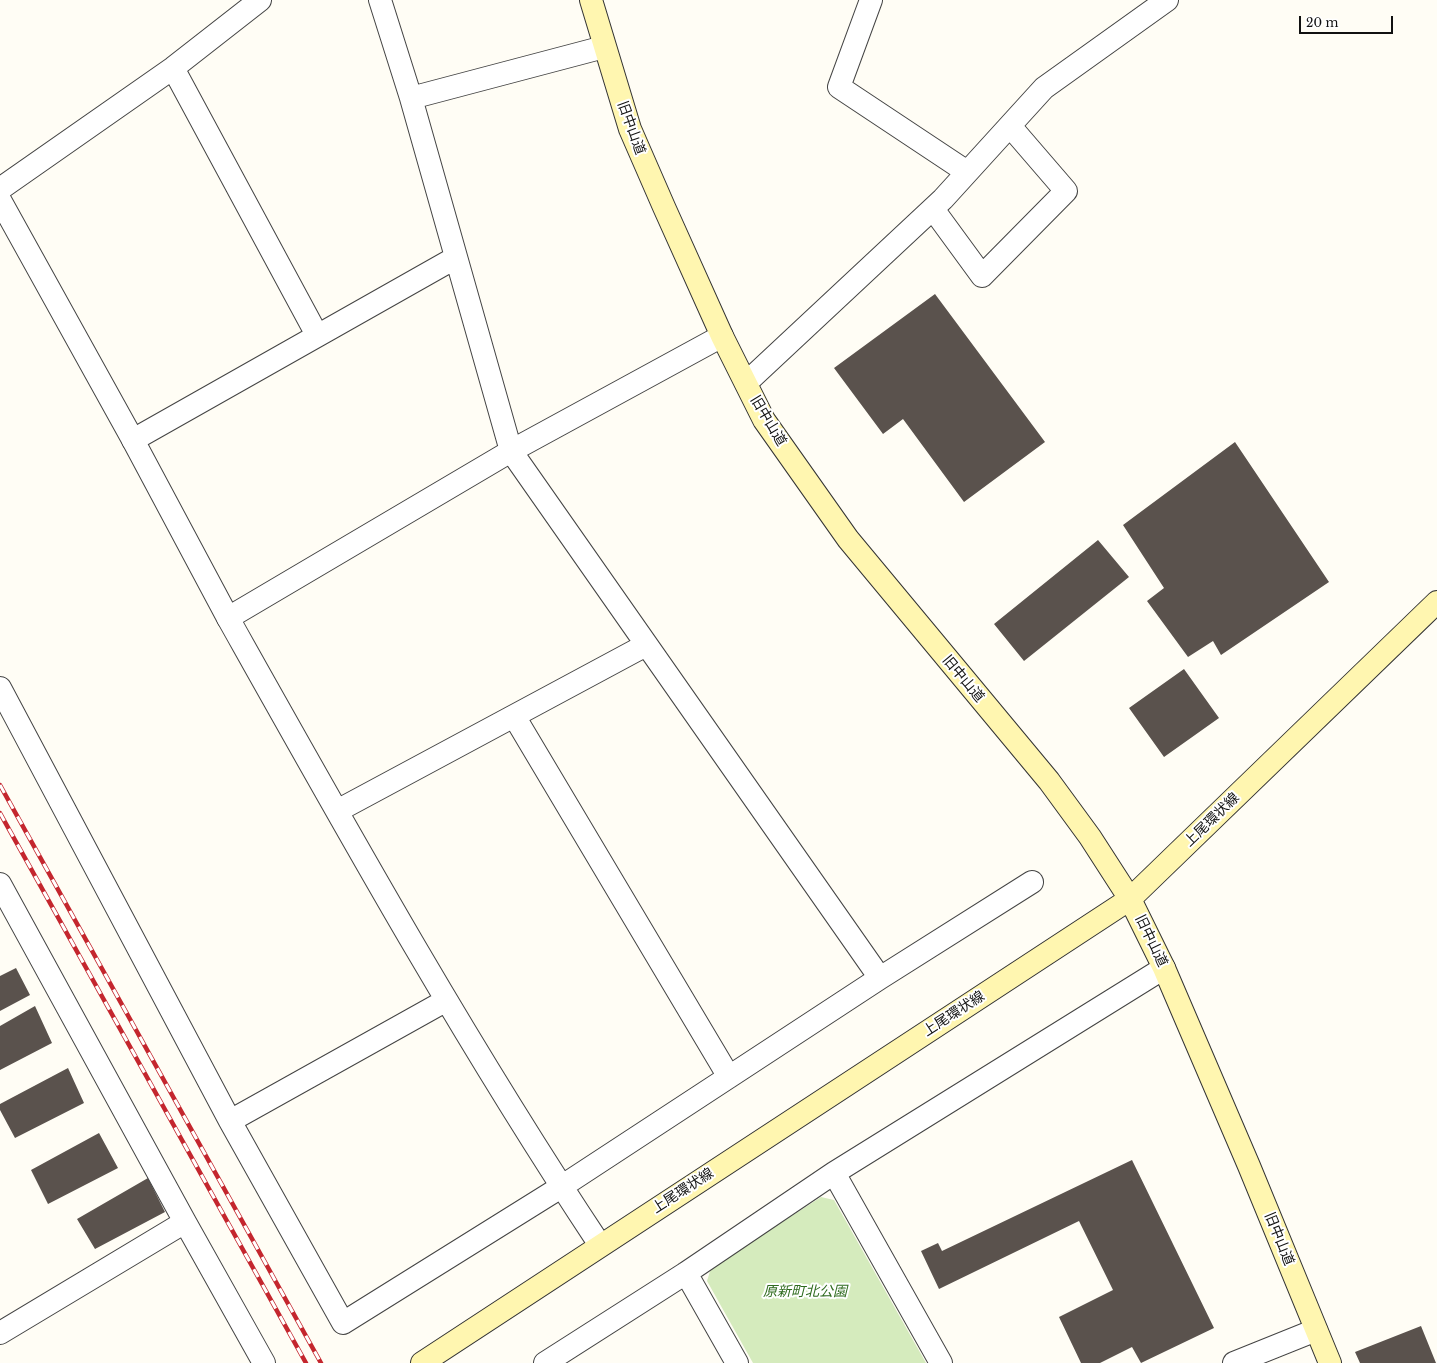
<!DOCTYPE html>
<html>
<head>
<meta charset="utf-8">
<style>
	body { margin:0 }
	#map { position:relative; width:1437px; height:1363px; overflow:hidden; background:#fffdf5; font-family:"Libre Baskerville",serif }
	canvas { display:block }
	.scale { position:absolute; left:1299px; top:16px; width:94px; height:18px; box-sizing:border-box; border:2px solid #111; border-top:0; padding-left:5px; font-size:12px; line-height:14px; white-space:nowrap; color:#111; -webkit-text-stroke:3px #fff; paint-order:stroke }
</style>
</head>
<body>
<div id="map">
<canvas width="1437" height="1363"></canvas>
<div class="scale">20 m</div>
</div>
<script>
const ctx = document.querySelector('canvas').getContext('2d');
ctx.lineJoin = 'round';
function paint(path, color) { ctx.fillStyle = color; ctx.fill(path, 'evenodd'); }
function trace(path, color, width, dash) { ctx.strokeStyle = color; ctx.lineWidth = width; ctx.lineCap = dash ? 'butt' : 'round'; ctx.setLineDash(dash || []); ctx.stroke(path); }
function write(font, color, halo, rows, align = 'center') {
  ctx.font = font + ' "Libre Baskerville","Noto Sans JP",serif'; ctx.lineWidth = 4; ctx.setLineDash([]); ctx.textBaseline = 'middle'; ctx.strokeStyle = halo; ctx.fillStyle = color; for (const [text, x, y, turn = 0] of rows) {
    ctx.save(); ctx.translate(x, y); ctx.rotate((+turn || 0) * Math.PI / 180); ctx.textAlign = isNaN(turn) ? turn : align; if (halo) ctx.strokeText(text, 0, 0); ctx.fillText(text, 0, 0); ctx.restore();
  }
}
paint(new Path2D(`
	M 821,1197 L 834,1200 L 926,1363 L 753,1363 L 707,1281 L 711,1268 Z`), '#d5ebbd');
paint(new Path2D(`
	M 935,294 L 1045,442 L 964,502 L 903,419 L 883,434 L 834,368 Z
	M 1235,442 L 1329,582 L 1221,655 L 1213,641 L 1188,657 L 1147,601 L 1164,588 L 1123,525 Z
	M 1098,540 L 1129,577 L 1024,661 L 994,624 Z
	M 1184,669 L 1219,718 L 1164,757 L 1129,708 Z
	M 16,968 L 30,995 L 0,1011 L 0,976 Z
	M 35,1006 L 52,1043 L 0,1070 L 0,1026 Z
	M 68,1068 L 84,1103 L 15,1138 L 0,1110 L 0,1104 Z
	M 99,1133 L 118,1168 L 48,1204 L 31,1170 Z
	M 1132,1160 L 1214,1328 L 1141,1363 L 1132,1347 L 1100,1363 L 1081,1363 L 1059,1317 L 1113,1290 L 1079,1221 L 939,1289 L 921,1251 L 938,1243 L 942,1251 Z
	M 148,1178 L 165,1212 L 95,1249 L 77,1219 Z
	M 1421,1326 L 1436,1363 L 1360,1363 L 1355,1352 Z`), '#5a524d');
const minor = new Path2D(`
	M 380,0 L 411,98 L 511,451 L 880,978
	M 871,0 L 839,87 L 967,172
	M 173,68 L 317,335
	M 411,98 L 604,47
	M 0,189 L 173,68 L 260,0
	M 933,209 L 982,276 L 1066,191 L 1010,126
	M 746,383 L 943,199 L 1044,88 L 1167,0
	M 133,440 L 455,258
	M 0,688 L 230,1121 L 343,1323 L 561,1187 L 880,978 L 1032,882
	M 514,716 L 729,1077
	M 337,811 L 646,645
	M 0,884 L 185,1222 L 264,1363
	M 230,1121 L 445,1001
	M 834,1173 L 941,1363
	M 600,1245 C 465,1042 347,830 228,618 L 511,451 L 722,336
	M 686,1273 L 737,1363
	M 0,1333 L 185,1222
	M 545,1363 L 686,1273 L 834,1173 L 1164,968
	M 1234,1363 L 1316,1330`);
const tertiary = new Path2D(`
	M 0,200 L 133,440 L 228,618`);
const secondary = new Path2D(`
	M 591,0 L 630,129 L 664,207 L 722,336 L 764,420 L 848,539 L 1049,781 L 1090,837 L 1130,899 L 1164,968 L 1249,1166 L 1330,1363
	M 422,1363 L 1130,899 L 1437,602`);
trace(minor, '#444', 24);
trace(tertiary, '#444', 24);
trace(secondary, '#333', 24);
trace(minor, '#fff', 22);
trace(tertiary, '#fff', 22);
trace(secondary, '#fff6b0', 22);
const rail = new Path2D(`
	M 0,785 L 321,1363
	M 0,813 L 306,1363`);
trace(rail, '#c4262e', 4.5);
trace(rail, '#fff', 3, [9]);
write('14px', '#111', '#fff', [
	["旧中山道",631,128,70],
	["旧中山道",768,421,59],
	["旧中山道",963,679,50],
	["上尾環状線",1212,820,-44],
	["旧中山道",1151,941,64],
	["上尾環状線",954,1014,-33],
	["上尾環状線",683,1191,-33],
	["旧中山道",1279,1239,68]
]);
write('italic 14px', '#2f6b1f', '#fff', [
	["原新町北公園",805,1292]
]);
</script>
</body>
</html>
